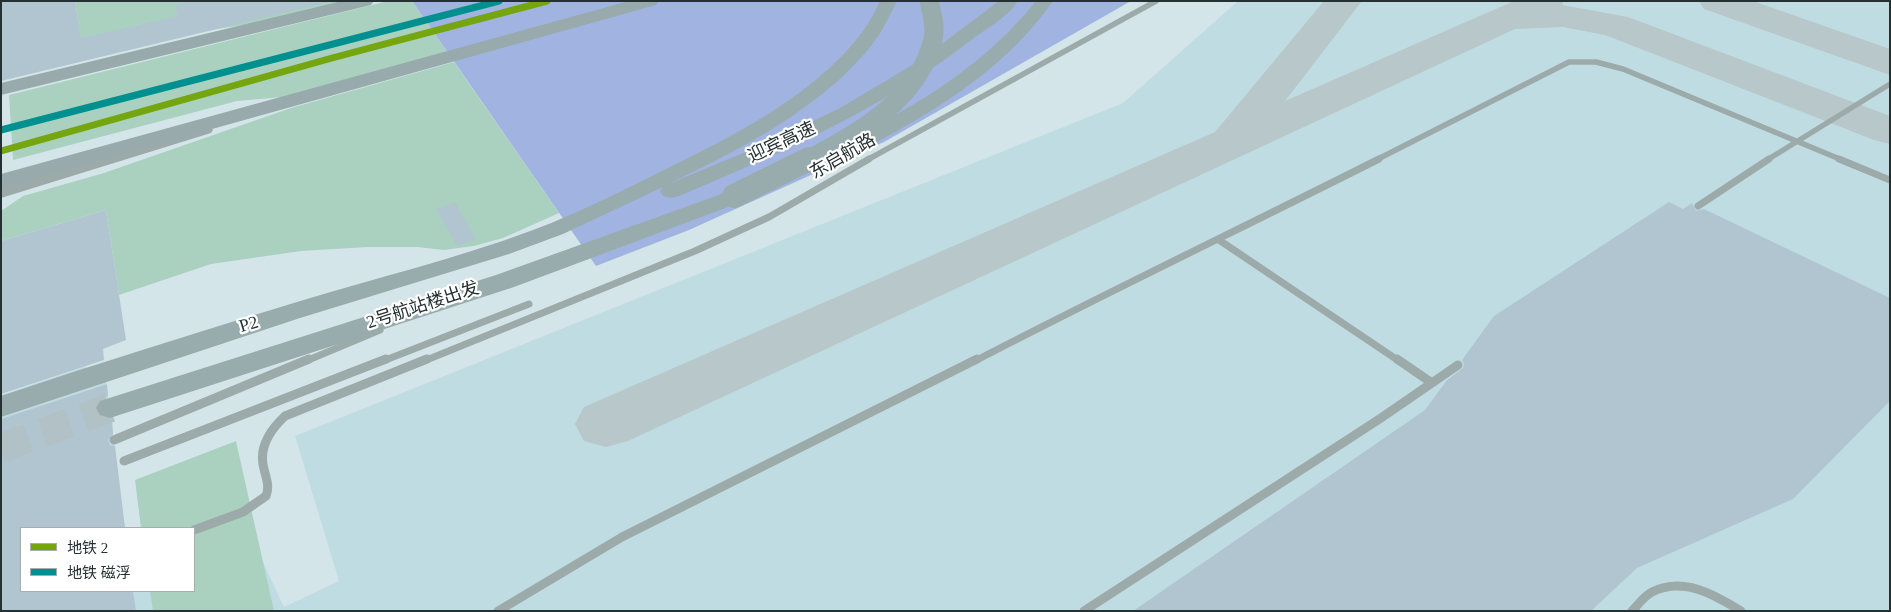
<!DOCTYPE html>
<html>
<head>
<meta charset="utf-8">
<style>
	body { margin:0 }
	#map { position:relative; width:1891px; height:612px; overflow:hidden; background:#d4e5e9; font-family:"Times New Roman","Noto Sans SC",serif }
	canvas { display:block }
	.frame { position:absolute; inset:0; border:2px solid #253033; pointer-events:none }
	.legend { position:absolute; left:20px; top:527px; width:175px; height:65px; box-sizing:border-box; background:#fff; border:1px solid #a8acad; margin:0; padding:6px 9px; list-style:none; font-size:15px; color:#253033 }
	.legend li { display:flex; align-items:center; gap:10px; height:25px }
	.legend b { width:25px; border:1px solid #a8acad }
</style>
</head>
<body>
<div id="map">
<canvas width="1891" height="612"></canvas>
<div class="frame"></div>
<ul class="legend">
<li><b style="height:6px;background:#75a50f"></b>地铁 2</li>
<li><b style="height:6px;background:#009090"></b>地铁 磁浮</li>
</ul>
</div>
<script>
const ctx = document.querySelector('canvas').getContext('2d');
ctx.lineJoin = 'round';
function paint(path, color) { ctx.fillStyle = color; ctx.fill(path, 'evenodd'); }
function trace(path, color, width, dash) { ctx.strokeStyle = color; ctx.lineWidth = width; ctx.lineCap = dash ? 'butt' : 'round'; ctx.setLineDash(dash || []); ctx.stroke(path); }
function write(font, color, halo, rows, align = 'center') {
  ctx.font = font + ' "Times New Roman","Noto Sans SC",serif'; ctx.lineWidth = 4.5; ctx.setLineDash([]); ctx.textBaseline = 'middle'; ctx.strokeStyle = halo; ctx.fillStyle = color; for (const [text, x, y, turn = 0] of rows) {
    ctx.save(); ctx.translate(x, y); ctx.rotate((+turn || 0) * Math.PI / 180); ctx.textAlign = isNaN(turn) ? turn : align; if (halo) ctx.strokeText(text, 0, 0); ctx.fillText(text, 0, 0); ctx.restore();
  }
}
paint(new Path2D(`
	M 1238,1 L 1890,1 L 1890,611 L 1,611 L 1,395 L 86,366 L 87,378 L 105,372 L 125,528 L 21,528 L 21,591 L 194,591 L 250,534 L 284,607 L 339,581 L 295,436 L 1123,103 Z`), '#c0dce3');
paint(new Path2D(`
	M 75,1 L 351,1 L 276,20 L 100,47 L 1,69 L 80,33 Z
	M 388,1 L 412,1 L 448,53 L 283,97 L 237,101 L 13,160 L 9,95 Z
	M 454,62 L 559,213 L 503,238 L 474,246 L 444,250 L 417,247 L 368,247 L 301,251 L 211,264 L 119,295 L 106,210 L 1,241 L 1,211 L 23,196 L 104,173 L 291,108 Z
	M 236,441 L 274,611 L 153,611 L 150,591 L 194,591 L 194,528 L 141,528 L 135,480 Z`), '#aad1c0');
paint(new Path2D(`
	M 412,1 L 1131,1 L 884,142 L 689,230 L 596,266 Z`), '#a1b4e1');
paint(new Path2D(`
	M 1324,1 L 1362,1 L 1285,101 L 1514,1 L 1564,1 L 1562,5 L 1628,17 L 1890,116 L 1890,144 L 1874,140 L 1605,35 L 1563,27 L 1515,29 L 628,441 L 606,447 L 584,441 L 575,424 L 584,407 L 1215,132 Z
	M 1699,1 L 1753,1 L 1890,49 L 1890,75 L 1704,9 Z`), '#b8c7c9');
paint(new Path2D(`
	M 1,1 L 75,1 L 81,38 L 178,16 L 175,5 L 193,1 L 333,1 L 1,81 Z
	M 455,202 L 476,239 L 457,246 L 436,209 Z
	M 1669,202 L 1683,209 L 1692,203 L 1696,211 L 1704,209 L 1890,298 L 1890,401 L 1793,499 L 1637,568 L 1591,611 L 1133,611 L 1425,410 L 1447,380 L 1463,368 L 1464,364 L 1462,360 L 1494,316 Z
	M 106,210 L 126,340 L 103,349 L 104,360 L 1,394 L 1,241 Z
	M 107,384 L 108,396 L 98,400 L 94,409 L 99,417 L 112,419 L 113,434 L 108,440 L 110,445 L 115,446 L 125,528 L 21,528 L 21,591 L 133,591 L 136,611 L 1,611 L 1,419 Z`), '#b1c5d0');
trace(new Path2D(`
	M 1,448 L 110,408`), '#b1c1c5', 29, [29, 15]);
trace(new Path2D(`
	M 867,160 L 1156,1
	M 1376,160 L 1569,62 L 1596,62 L 1623,69 L 1842,160
	M 1767,160 L 1890,84`), '#9daaaa', 5.5);
trace(new Path2D(`
	M 1839,159 L 1890,180
	M 1698,206 L 1769,159
	M 1219,240 L 1399,361
	M 306,361 L 380,330
	M 383,361 L 529,304
	M 424,361 L 695,251 L 769,217 L 869,159
	M 975,361 C 1108,292 1244,227 1379,159`), '#9daaaa', 7);
trace(new Path2D(`
	M 1397,359 L 1432,383
	M 114,440 L 309,359
	M 124,461 L 386,359
	M 194,530 L 243,512 L 266,496 C 270,486 266,478 264,469 C 258,448 270,430 285,416 L 427,359
	M 498,611 L 622,537 L 977,359
	M 1084,611 L 1381,418 L 1458,365
	M 1632,611 C 1638,605 1644,596 1652,592 C 1683,576 1715,595 1741,611`), '#9daaaa', 9);
paint(new Path2D(`
	M 205,125 L 211,127 L 213,130 L 211,133 L 1,198 L 1,187 Z`), '#9daaaa');
paint(new Path2D(`
	M 880,1 L 897,1 C 891,12 886,24 879,35 C 832,103 740,150 666,185 L 765,144 L 840,108 L 919,61 L 999,1 L 1018,1 C 1008,17 986,29 971,40 C 883,109 781,153 679,196 L 671,198 L 663,196 L 660,191 L 663,187 L 563,234 L 509,254 L 300,318 L 1,417 L 1,396 C 99,363 198,332 297,302 C 375,278 456,259 533,230 C 582,212 629,187 676,164 C 741,132 819,91 863,31 C 870,22 875,11 880,1 Z
	M 1036,1 L 1053,1 C 997,82 904,129 819,172 L 811,173 L 803,172 L 800,167 L 803,162 C 889,121 976,77 1036,1 Z
	M 755,182 L 763,184 L 766,189 L 763,194 L 514,287 L 110,418 L 100,415 L 96,408 L 100,401 L 496,275 Z`), '#98abad');
paint(new Path2D(`
	M 342,1 L 374,1 L 371,5 L 1,95 L 1,83 Z
	M 629,1 L 659,1 L 656,5 L 1,188 L 1,174 Z`), '#98aaab');
trace(new Path2D(`
	M 807,160 C 857,134 920,99 933,39 C 936,27 932,13 929,1`), '#98abad', 19);
trace(new Path2D(`
	M 734,196 L 809,159`), '#98abad', 24);
trace(new Path2D(`
	M 1,151 L 332,58 L 547,1`), '#75a50f', 7);
trace(new Path2D(`
	M 1,130 L 499,1`), '#009090', 7);
write('18px', '#253033', '#fff', [
	["迎宾高速",782,143,-25],
	["东启航路",843,157,-30],
	["2号航站楼出发",423,306,-18],
	["P2",249,325,-17]
]);
</script>
</body>
</html>
